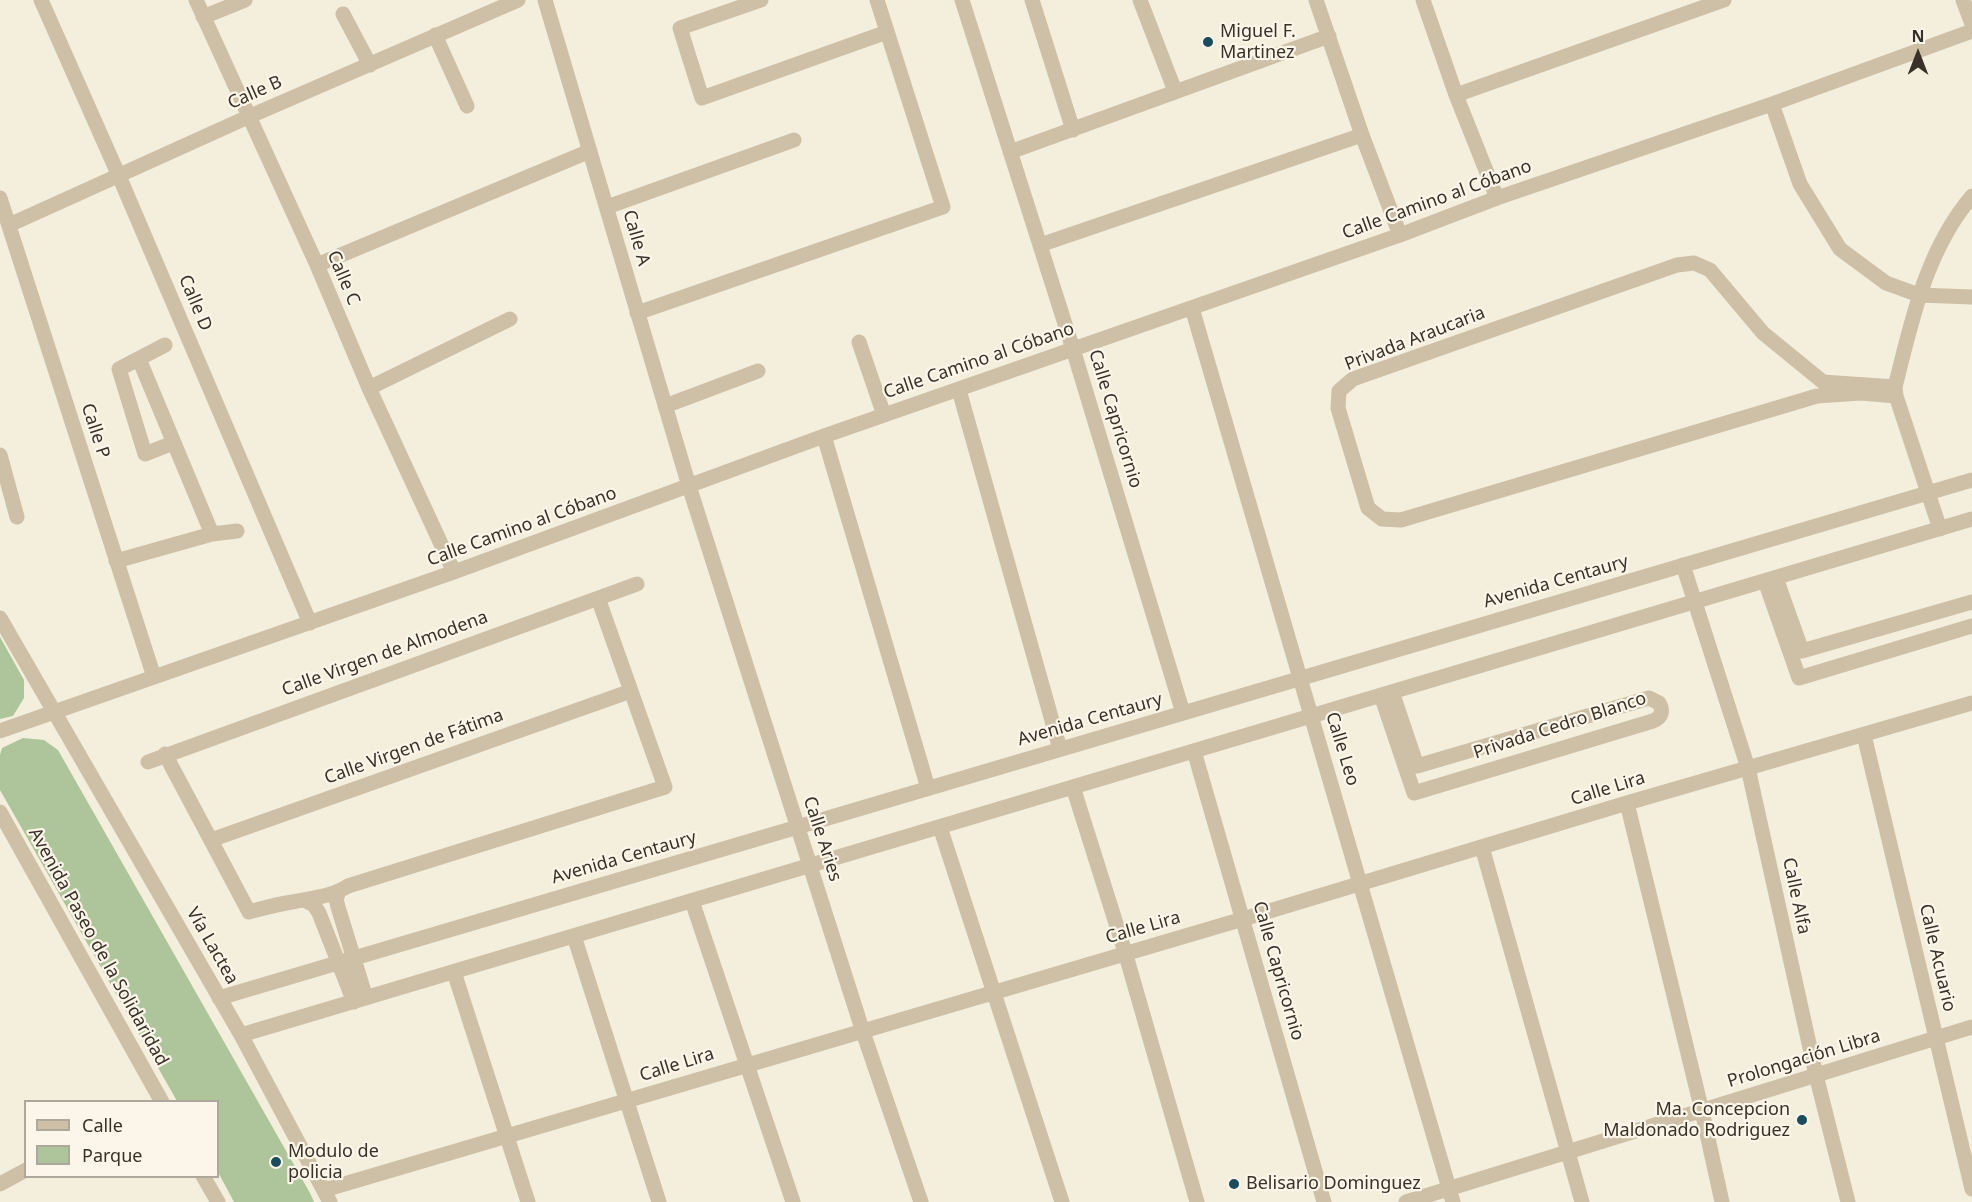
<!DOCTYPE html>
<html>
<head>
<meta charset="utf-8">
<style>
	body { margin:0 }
	#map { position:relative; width:1972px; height:1202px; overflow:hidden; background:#f4eedc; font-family:"Noto Sans",sans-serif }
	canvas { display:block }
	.legend { position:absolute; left:24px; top:1100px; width:195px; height:78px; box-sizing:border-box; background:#fbf6e9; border:2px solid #ada79c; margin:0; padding:8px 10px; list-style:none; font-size:18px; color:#393128 }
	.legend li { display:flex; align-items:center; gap:12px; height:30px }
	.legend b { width:30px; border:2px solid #ada79c }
	.north { position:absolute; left:1888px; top:24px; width:60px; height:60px; -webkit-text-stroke:4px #fbf6e9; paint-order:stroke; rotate:0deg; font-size:16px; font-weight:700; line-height:24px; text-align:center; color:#393128 }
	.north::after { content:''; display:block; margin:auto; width:21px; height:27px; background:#393128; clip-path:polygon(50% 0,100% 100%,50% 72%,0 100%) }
</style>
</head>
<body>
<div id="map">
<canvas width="1972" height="1202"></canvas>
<ul class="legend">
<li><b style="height:8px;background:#cdc0a7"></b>Calle</li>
<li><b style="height:16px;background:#aec59b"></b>Parque</li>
</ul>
<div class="north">N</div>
</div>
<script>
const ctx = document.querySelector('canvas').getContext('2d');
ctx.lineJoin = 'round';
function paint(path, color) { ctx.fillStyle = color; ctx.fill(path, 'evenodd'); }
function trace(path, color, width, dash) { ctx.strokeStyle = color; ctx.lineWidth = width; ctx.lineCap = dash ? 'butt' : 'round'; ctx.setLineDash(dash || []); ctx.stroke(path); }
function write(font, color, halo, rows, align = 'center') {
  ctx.font = font + ' "Noto Sans",sans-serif'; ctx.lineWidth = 4.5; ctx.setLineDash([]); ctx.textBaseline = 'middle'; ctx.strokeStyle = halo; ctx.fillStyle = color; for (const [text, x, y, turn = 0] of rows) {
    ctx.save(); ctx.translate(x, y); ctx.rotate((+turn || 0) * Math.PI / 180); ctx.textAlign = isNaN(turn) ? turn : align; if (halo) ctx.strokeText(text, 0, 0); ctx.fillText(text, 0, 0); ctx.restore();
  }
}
paint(new Path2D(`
	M 0,637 L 24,680 L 24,698 L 13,716 L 0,719 Z
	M 23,738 L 44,740 L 58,750 L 310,1193 L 314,1202 L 234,1202 L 218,1172 L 218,1102 L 177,1101 L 0,790 L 0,755 L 2,748 Z`), '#aec59b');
trace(new Path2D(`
	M 41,0 L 119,176 L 310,623
	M 196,0 L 317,265 L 369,388 L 454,572
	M 545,0 L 689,486 L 863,1032 L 921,1202
	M 761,0 L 680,28 L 702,98 L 887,32
	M 962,0 L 1073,349 L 1183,713
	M 1032,0 L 1073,130
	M 1140,0 L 1175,91
	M 1316,0 L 1362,135 L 1400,235
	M 1423,0 L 1456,95 L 1497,198
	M 1963,0 L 1972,24
	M 343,14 L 370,65
	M 203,17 L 245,0
	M 435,35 L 467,106
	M 1456,95 L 1724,0
	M 1772,104 L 1800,184 L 1840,249 L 1886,283 L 1919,295 L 1972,297
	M 1010,152 L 1329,36
	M 0,198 L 154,677
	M 607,207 L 794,140
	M 9,225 L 248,117 L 518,0
	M 1040,245 L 1362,135
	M 317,265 L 590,151
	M 1192,308 L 1453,1202
	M 637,313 L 943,207 L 877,0
	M 859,342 L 884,415
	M 165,345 L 119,369 L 145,454 L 173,443
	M 139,359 L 212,534
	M 1895,387 L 1823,382 L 1763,333 L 1710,270 L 1694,263 L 1677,265 L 1353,379 L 1339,391 L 1338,408 L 1368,508 L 1382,519 L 1401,520 L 1817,396 L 1861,393 L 1896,396
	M 369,388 L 510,319
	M 959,390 L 1060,749
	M 665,406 L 758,371
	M 824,436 L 928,788
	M 0,455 L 17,517
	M 1940,529 L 1896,396 L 1895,387 C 1912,320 1926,250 1972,196
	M 116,561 L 212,534 L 237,531
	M 1683,565 L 1748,768 L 1816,1075 L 1848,1202
	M 1776,578 L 1802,651 L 1972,602
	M 1765,581 L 1799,678 L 1972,626
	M 0,618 L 241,1035 L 330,1202
	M 1381,695 L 1414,793 L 1653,721 C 1661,718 1664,711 1659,703 L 1649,698 L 1417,766 L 1392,692
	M 0,731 L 454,572 L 824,436 L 1400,235 L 1497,198 L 1772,104 L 1972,31
	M 1864,735 L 1972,1189
	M 1194,751 L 1324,1202
	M 165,754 L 249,912 C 264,908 278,904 292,902 C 311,898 331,897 348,886 L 665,787 L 598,598
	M 148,762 L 637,584
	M 1073,787 L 1125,952 L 1197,1202
	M 1627,803 L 1702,1111 L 1722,1202
	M 0,812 L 162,1102
	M 940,827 L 1062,1202
	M 211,840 L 631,691
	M 1482,847 L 1582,1202
	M 339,891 L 336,899 L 338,907 L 366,998
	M 306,901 L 314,905 L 319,913 L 354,1002
	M 692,901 L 793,1202
	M 574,936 L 659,1202
	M 454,972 L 528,1202
	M 219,998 L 1972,480
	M 241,1035 L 1972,519
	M 203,1176 L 218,1202
	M 0,1184 L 26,1170
	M 324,1190 L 1243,919 L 1627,803 L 1972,703
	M 1406,1202 L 1972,1027`), '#cdc0a7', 15);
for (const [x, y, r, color] of [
	[1208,42,6,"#1a4c5e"],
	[1802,1120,6,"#1a4c5e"],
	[276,1162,6,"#1a4c5e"],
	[1234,1184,6,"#1a4c5e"]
]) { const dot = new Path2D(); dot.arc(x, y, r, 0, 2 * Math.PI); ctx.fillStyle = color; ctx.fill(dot); trace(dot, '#fbf6e9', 2); }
write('18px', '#393128', '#fbf6e9', [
	["Miguel F.",1220,32],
	["Martinez",1220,53],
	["Ma. Concepcion",1790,1110,"right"],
	["Maldonado Rodriguez",1790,1131,"right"],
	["Modulo de",288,1152],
	["policia",288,1173],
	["Belisario Dominguez",1246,1184]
], 'left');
write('18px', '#393128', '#fbf6e9', [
	["Calle B",255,93,-24],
	["Calle Camino al Cóbano",1437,200,-20],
	["Calle A",636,238,74],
	["Calle C",343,278,67],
	["Calle D",195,303,67],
	["Privada Araucaria",1415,339,-21],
	["Calle Camino al Cóbano",979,361,-19],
	["Calle Capricornio",1115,419,73],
	["Calle P",95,431,72],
	["Calle Camino al Cóbano",522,527,-20],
	["Avenida Centaury",1556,582,-16],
	["Calle Virgen de Almodena",385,654,-20],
	["Avenida Centaury",1090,720,-16],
	["Privada Cedro Blanco",1560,726,-18],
	["Calle Virgen de Fátima",414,747,-20],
	["Calle Leo",1342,749,73],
	["Calle Lira",1608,789,-17],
	["Calle Aries",822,839,72],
	["Avenida Centaury",624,858,-16],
	["Calle Alfa",1796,896,78],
	["Calle Lira",1143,928,-16],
	["Vía Lactea",212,946,60],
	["Avenida Paseo de la Solidaridad",98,947,61],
	["Calle Acuario",1937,958,77],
	["Calle Capricornio",1278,971,74],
	["Prolongación Libra",1804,1059,-17],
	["Calle Lira",677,1065,-17]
]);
</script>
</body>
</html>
